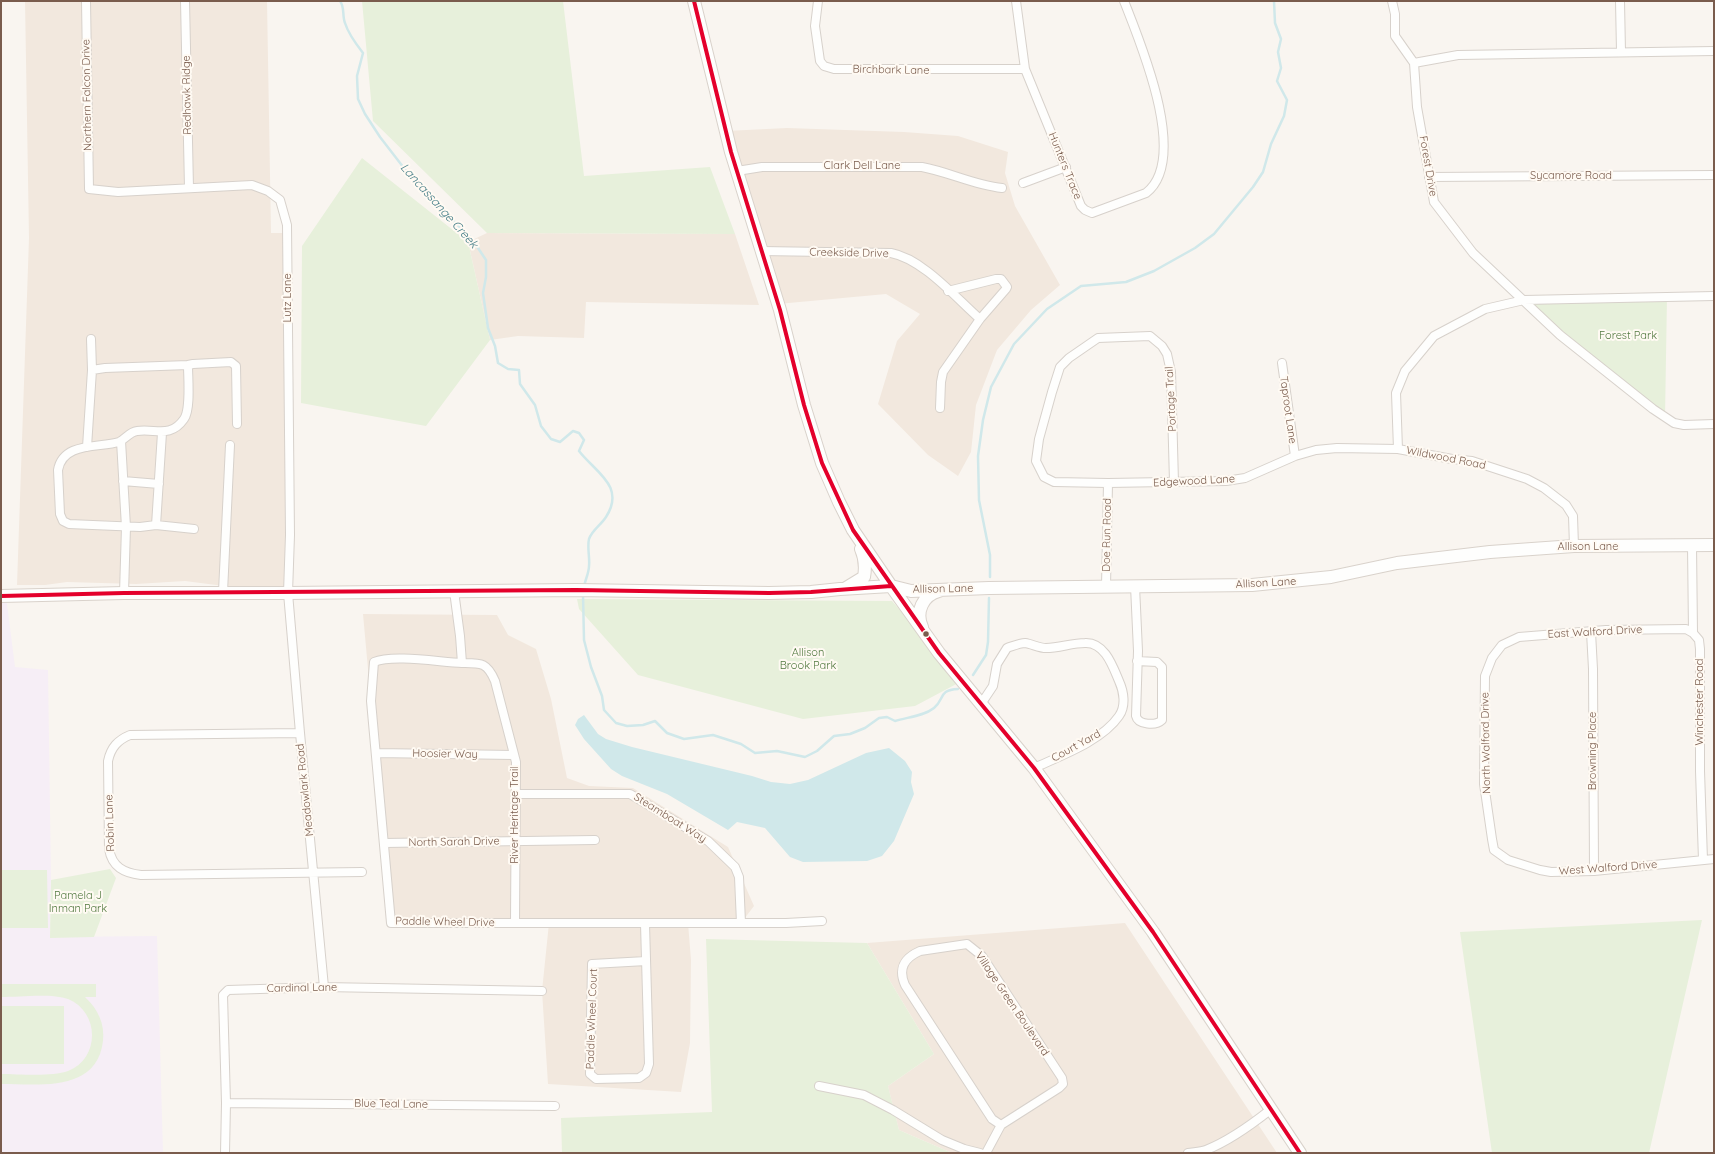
<!DOCTYPE html>
<html>
<head>
<meta charset="utf-8">
<style>
	body { margin:0 }
	#map { position:relative; width:1715px; height:1154px; overflow:hidden; background:#f9f5f0; font-family:Quicksand,sans-serif }
	canvas { display:block }
	.frame { position:absolute; inset:0; border:2px solid #7a5c4d; pointer-events:none }
</style>
</head>
<body>
<div id="map">
<canvas width="1715" height="1154"></canvas>
<div class="frame"></div>
</div>
<script>
const ctx = document.querySelector('canvas').getContext('2d');
ctx.lineJoin = 'round';
function paint(path, color) { ctx.fillStyle = color; ctx.fill(path, 'evenodd'); }
function trace(path, color, width, dash) { ctx.strokeStyle = color; ctx.lineWidth = width; ctx.lineCap = dash ? 'butt' : 'round'; ctx.setLineDash(dash || []); ctx.stroke(path); }
function write(font, color, halo, rows, align = 'center') {
  ctx.font = font + ' Quicksand,sans-serif'; ctx.lineWidth = 4; ctx.setLineDash([]); ctx.textBaseline = 'middle'; ctx.strokeStyle = halo; ctx.fillStyle = color; for (const [text, x, y, turn = 0] of rows) {
    ctx.save(); ctx.translate(x, y); ctx.rotate((+turn || 0) * Math.PI / 180); ctx.textAlign = isNaN(turn) ? turn : align; if (halo) ctx.strokeText(text, 0, 0); ctx.fillText(text, 0, 0); ctx.restore();
  }
}
paint(new Path2D(`
	M 25,1 L 267,1 L 271,233 L 287,233 L 288,586 L 279,587 L 224,586 L 185,581 L 136,584 L 67,582 L 45,585 L 17,585 L 29,238 Z
	M 787,128 L 904,132 L 958,136 L 1008,152 L 1005,173 L 1015,206 L 1060,285 L 1031,310 L 997,350 L 976,405 L 971,452 L 958,476 L 928,455 L 878,404 L 897,341 L 920,314 L 886,294 L 778,304 L 726,131 Z
	M 487,233 L 735,234 L 759,305 L 586,302 L 584,338 L 518,336 L 490,340 L 468,242 Z
	M 363,614 L 497,615 L 508,635 L 536,649 L 551,699 L 567,778 L 589,786 L 633,788 L 728,847 L 754,906 L 741,923 L 688,923 L 691,960 L 690,1043 L 681,1092 L 548,1084 L 542,991 L 549,923 L 391,923 Z
	M 1125,923 L 1277,1153 L 952,1153 L 899,1130 L 888,1086 L 934,1054 L 867,943 Z`), '#f2e8de');
paint(new Path2D(`
	M 1,596 L 6,596 L 15,667 L 48,670 L 51,880 L 50,937 L 157,936 L 163,1153 L 1,1153 Z`), '#f6eef6');
paint(new Path2D(`
	M 362,1 L 563,1 L 584,176 L 710,167 L 735,234 L 487,233 L 373,121 Z
	M 362,158 L 468,242 L 490,340 L 426,426 L 301,403 L 302,246 Z
	M 1667,297 L 1665,418 L 1525,300 Z
	M 577,599 L 892,601 L 962,681 L 915,706 L 803,719 L 638,675 L 579,609 Z
	M 110,869 L 116,878 L 94,937 L 50,938 L 51,880 Z
	M 1,870 L 47,870 L 48,928 L 1,928 Z
	M 1702,920 L 1649,1153 L 1492,1153 L 1460,932 Z
	M 706,939 L 867,943 L 934,1054 L 888,1086 L 899,1130 L 952,1153 L 562,1153 L 561,1118 L 712,1112 Z
	M 1,984 L 96,984 L 96,997 L 85,997 C 98,1009 105,1024 103,1041 C 97,1093 38,1084 1,1084 L 1,1074 C 19,1074 52,1077 68,1071 C 100,1059 100,1012 68,999 C 52,993 19,997 1,997 Z
	M 1,1006 L 64,1006 L 64,1064 L 1,1064 Z`), '#e7f0db');
paint(new Path2D(`
	M 584,715 L 598,734 L 606,739 L 632,747 L 752,776 L 771,782 L 790,784 L 808,780 L 866,753 L 889,748 L 905,761 L 912,772 L 911,782 L 914,794 L 894,841 L 882,856 L 867,861 L 803,862 L 790,857 L 765,828 L 737,822 L 728,830 L 667,794 L 622,776 L 611,769 L 584,739 L 575,725 L 578,719 Z`), '#d0e8ea');
trace(new Path2D(`
	M 340,1 C 345,7 342,16 345,23 C 348,33 356,44 363,53 L 357,76 L 358,99 L 365,114 L 380,137 L 407,172 L 426,194 L 472,239 L 486,260 L 486,277 L 483,293 L 488,328 L 495,346 L 498,363 L 508,369 L 519,370 L 520,384 L 535,405 L 541,426 L 551,439 L 560,442 L 573,431 L 579,433 L 584,440 L 579,451 C 595,472 626,486 606,517 C 601,525 592,530 589,539 C 587,547 590,558 589,566 C 589,573 585,580 584,587
	M 990,577 L 990,555 L 979,500 L 978,456 L 983,420 L 991,387 L 1014,344 L 1047,309 L 1081,286 L 1126,282 L 1154,271 L 1195,248 L 1214,234 L 1253,187 L 1263,172 L 1271,144 L 1284,116 L 1287,100 L 1277,81 L 1281,68 L 1278,52 L 1281,39 L 1275,23 L 1274,1
	M 583,594 L 584,640 L 591,667 L 602,696 L 604,710 L 616,723 L 627,726 L 643,725 L 655,721 L 667,733 L 684,739 L 713,735 L 741,744 L 755,753 L 777,751 L 805,757 L 817,751 L 834,736 L 850,734 L 865,728 L 879,718 L 887,717 L 895,721 C 908,717 924,716 934,708 C 945,699 938,690 958,689
	M 973,675 L 986,655 L 988,642 L 989,598`), '#d0e8ea', 2.5);
const street = new Path2D(`
	M 86,1 L 89,189 L 118,192 L 252,185 L 268,191 L 280,200 L 287,225 L 290,535 L 288,593 L 300,733 L 324,987
	M 185,1 L 189,188
	M 818,1 L 815,26 L 820,61 L 824,66 L 834,69 L 1025,69
	M 1016,1 L 1025,69 L 1081,206 L 1085,210 L 1092,213 L 1146,193 C 1190,159 1140,42 1124,1
	M 1392,1 L 1395,14 L 1395,36 L 1414,63 L 1417,107 L 1434,202 L 1473,253 L 1560,335 L 1653,409 L 1674,423 L 1684,425 L 1714,424
	M 1620,1 L 1621,52
	M 1414,63 L 1458,55 L 1714,51
	M 737,171 L 762,167 L 922,167 C 949,172 974,185 1002,188
	M 1429,177 L 1714,175
	M 1023,183 L 1066,167
	M 761,251 L 891,253 C 923,259 956,298 980,319
	M 1282,363 L 1295,456
	M 92,370 L 105,368 L 188,365
	M 940,408 L 941,382 L 943,372 L 980,319 L 1006,289 L 1007,287 L 1001,279 L 996,279 L 948,291
	M 121,441 L 126,527 L 124,593
	M 87,447 L 92,370 L 91,339
	M 1398,449 L 1396,393 L 1405,371 L 1434,336 L 1485,309 L 1524,300 L 1714,296
	M 123,481 L 159,484
	M 1174,482 L 1171,372 L 1167,354 L 1162,346 L 1150,336 L 1098,338 L 1069,358 L 1060,367 L 1052,392 L 1039,439 L 1036,461 L 1044,477 L 1054,482 L 1108,483 L 1226,481 L 1245,478 L 1295,456 L 1316,450 L 1337,448 L 1398,449 L 1452,459 L 1472,461 L 1527,479 L 1544,488 L 1566,505 L 1573,516 L 1574,546
	M 156,525 L 162,433
	M 194,529 L 156,525 L 140,527 L 69,524 L 63,521 L 60,514 L 58,470 C 63,442 98,448 119,442 C 126,439 129,432 137,431 C 155,428 170,439 184,419 C 191,409 188,379 188,365 L 193,364 L 231,362 L 236,366 L 237,424
	M 1692,545 L 1693,633 L 1699,640 L 1700,649 L 1700,771 L 1703,860
	M 1135,586 L 1138,651 L 1136,716 C 1138,725 1156,726 1162,720 L 1162,667 L 1157,662 L 1137,661
	M 1106,587 L 1108,483
	M 454,591 L 460,636 L 462,663 C 481,663 487,662 495,681 L 516,762 L 515,923
	M 223,592 L 230,445
	M 1591,632 L 1593,669 L 1594,871
	M 1693,633 L 1686,629 L 1606,630 L 1519,637 L 1502,645 L 1492,658 L 1485,676 L 1484,784 L 1492,839 L 1494,850 L 1508,860 L 1540,870 L 1551,872 L 1594,871 L 1714,859
	M 462,663 C 439,662 393,654 374,662 L 371,701 L 391,923 L 786,923 L 822,921
	M 981,704 L 993,686 L 997,664 L 1007,648 C 1013,646 1020,643 1025,643 C 1032,644 1039,648 1046,648 C 1059,648 1072,643 1085,643 C 1105,642 1113,667 1119,681 C 1124,692 1126,706 1119,716 C 1102,741 1060,756 1034,768
	M 300,733 L 130,735 C 118,740 111,747 108,761 L 109,849 C 112,867 124,873 141,875 L 362,872
	M 376,753 L 514,755
	M 515,794 L 630,794 L 708,841 L 735,867 L 739,877 L 741,923
	M 384,843 L 595,840
	M 645,924 L 649,1064 L 646,1073 L 639,1078 L 596,1079 L 590,1074 L 592,964 L 646,961
	M 819,1086 L 864,1095 L 893,1110 L 942,1140 L 964,1149 L 980,1153
	M 226,1103 L 555,1106
	M 225,1153 L 226,1103 L 223,995 L 228,990 L 324,987 L 542,991
	M 986,1153 L 1001,1125 L 1059,1088 L 1063,1084 L 1062,1078 L 982,956 L 967,944 L 920,951 C 904,958 898,969 905,985 L 992,1119 L 1001,1125
	M 1188,1153 C 1194,1152 1201,1152 1206,1150 C 1229,1141 1251,1125 1270,1110`);
const secondary = new Path2D(`
	M 694,1 L 731,152 L 780,310 L 804,405 L 822,463 L 839,502 L 853,530 L 891,586 L 939,653 L 1034,768 L 1153,932 L 1300,1153
	M 846,588 L 864,577 C 866,566 865,558 861,549
	M 1,596 L 124,593 L 288,593 L 576,590 L 769,593 L 811,592 L 840,589 L 891,586 L 911,591 L 989,588 L 1252,585 L 1331,577 L 1397,563 L 1490,552 L 1574,546 L 1714,545
	M 922,627 C 915,612 923,595 939,591`);
trace(street, '#d7d1cb', 10);
trace(secondary, '#d9d2cb', 14);
trace(street, '#fefefd', 8);
trace(secondary, '#fefefd', 12);
trace(new Path2D(`
	M 694,1 L 731,152 L 780,310 L 804,405 L 822,463 L 853,530 L 939,653 L 1034,768 L 1153,932 L 1300,1153
	M 1,596 L 124,593 L 576,590 L 769,593 L 811,592 L 891,586`), '#e4002b', 4);
for (const [x, y, r, color] of [
	[926,634,3.5,"#7a5c4d"]
]) { const dot = new Path2D(); dot.arc(x, y, r, 0, 2 * Math.PI); ctx.fillStyle = color; ctx.fill(dot); trace(dot, '#fffaf3', 1.5); }
write('11px', '#7a5c4d', '#fffaf3', [
	["Birchbark Lane",891,70,1],
	["Northern Falcon Drive",87,95,-91],
	["Redhawk Ridge",187,95,-91],
	["Clark Dell Lane",862,166],
	["Hunters Trace",1065,166,68],
	["Forest Drive",1428,166,80],
	["Sycamore Road",1571,176],
	["Creekside Drive",849,253,1],
	["Lutz Lane",288,298,-90],
	["Portage Trail",1171,399,-93],
	["Taproot Lane",1288,410,82],
	["Wildwood Road",1446,458,11],
	["Edgewood Lane",1194,481,-3],
	["Doe Run Road",1107,535,-89],
	["Allison Lane",1588,547],
	["Allison Lane",1266,583,-3],
	["Allison Lane",943,589,-1],
	["East Walford Drive",1595,632,-3],
	["Winchester Road",1700,702,-90],
	["North Walford Drive",1486,743,-91],
	["Court Yard",1076,746,-29],
	["Browning Place",1593,751,-90],
	["Hoosier Way",445,754,1],
	["Meadowlark Road",305,790,-96],
	["River Heritage Trail",515,815,-90],
	["Steamboat Way",670,818,32],
	["Robin Lane",110,823,-92],
	["North Sarah Drive",454,842,-1],
	["West Walford Drive",1608,868,-4],
	["Paddle Wheel Drive",445,922,1],
	["Cardinal Lane",302,988,-1],
	["Village Green Boulevard",1012,1004,56],
	["Paddle Wheel Court",592,1019,-88],
	["Blue Teal Lane",391,1104,1]
]);
write('11px', '#537a41', '#fffaf3', [
	["Forest Park",1628,336],
	["Allison",808,653],
	["Brook Park",808,666],
	["Pamela J",78,896],
	["Inman Park",78,909]
]);
write('italic 12px', '#437c86', '#fffaf3', [
	["Lancassange Creek",439,206,48]
]);
</script>
</body>
</html>
